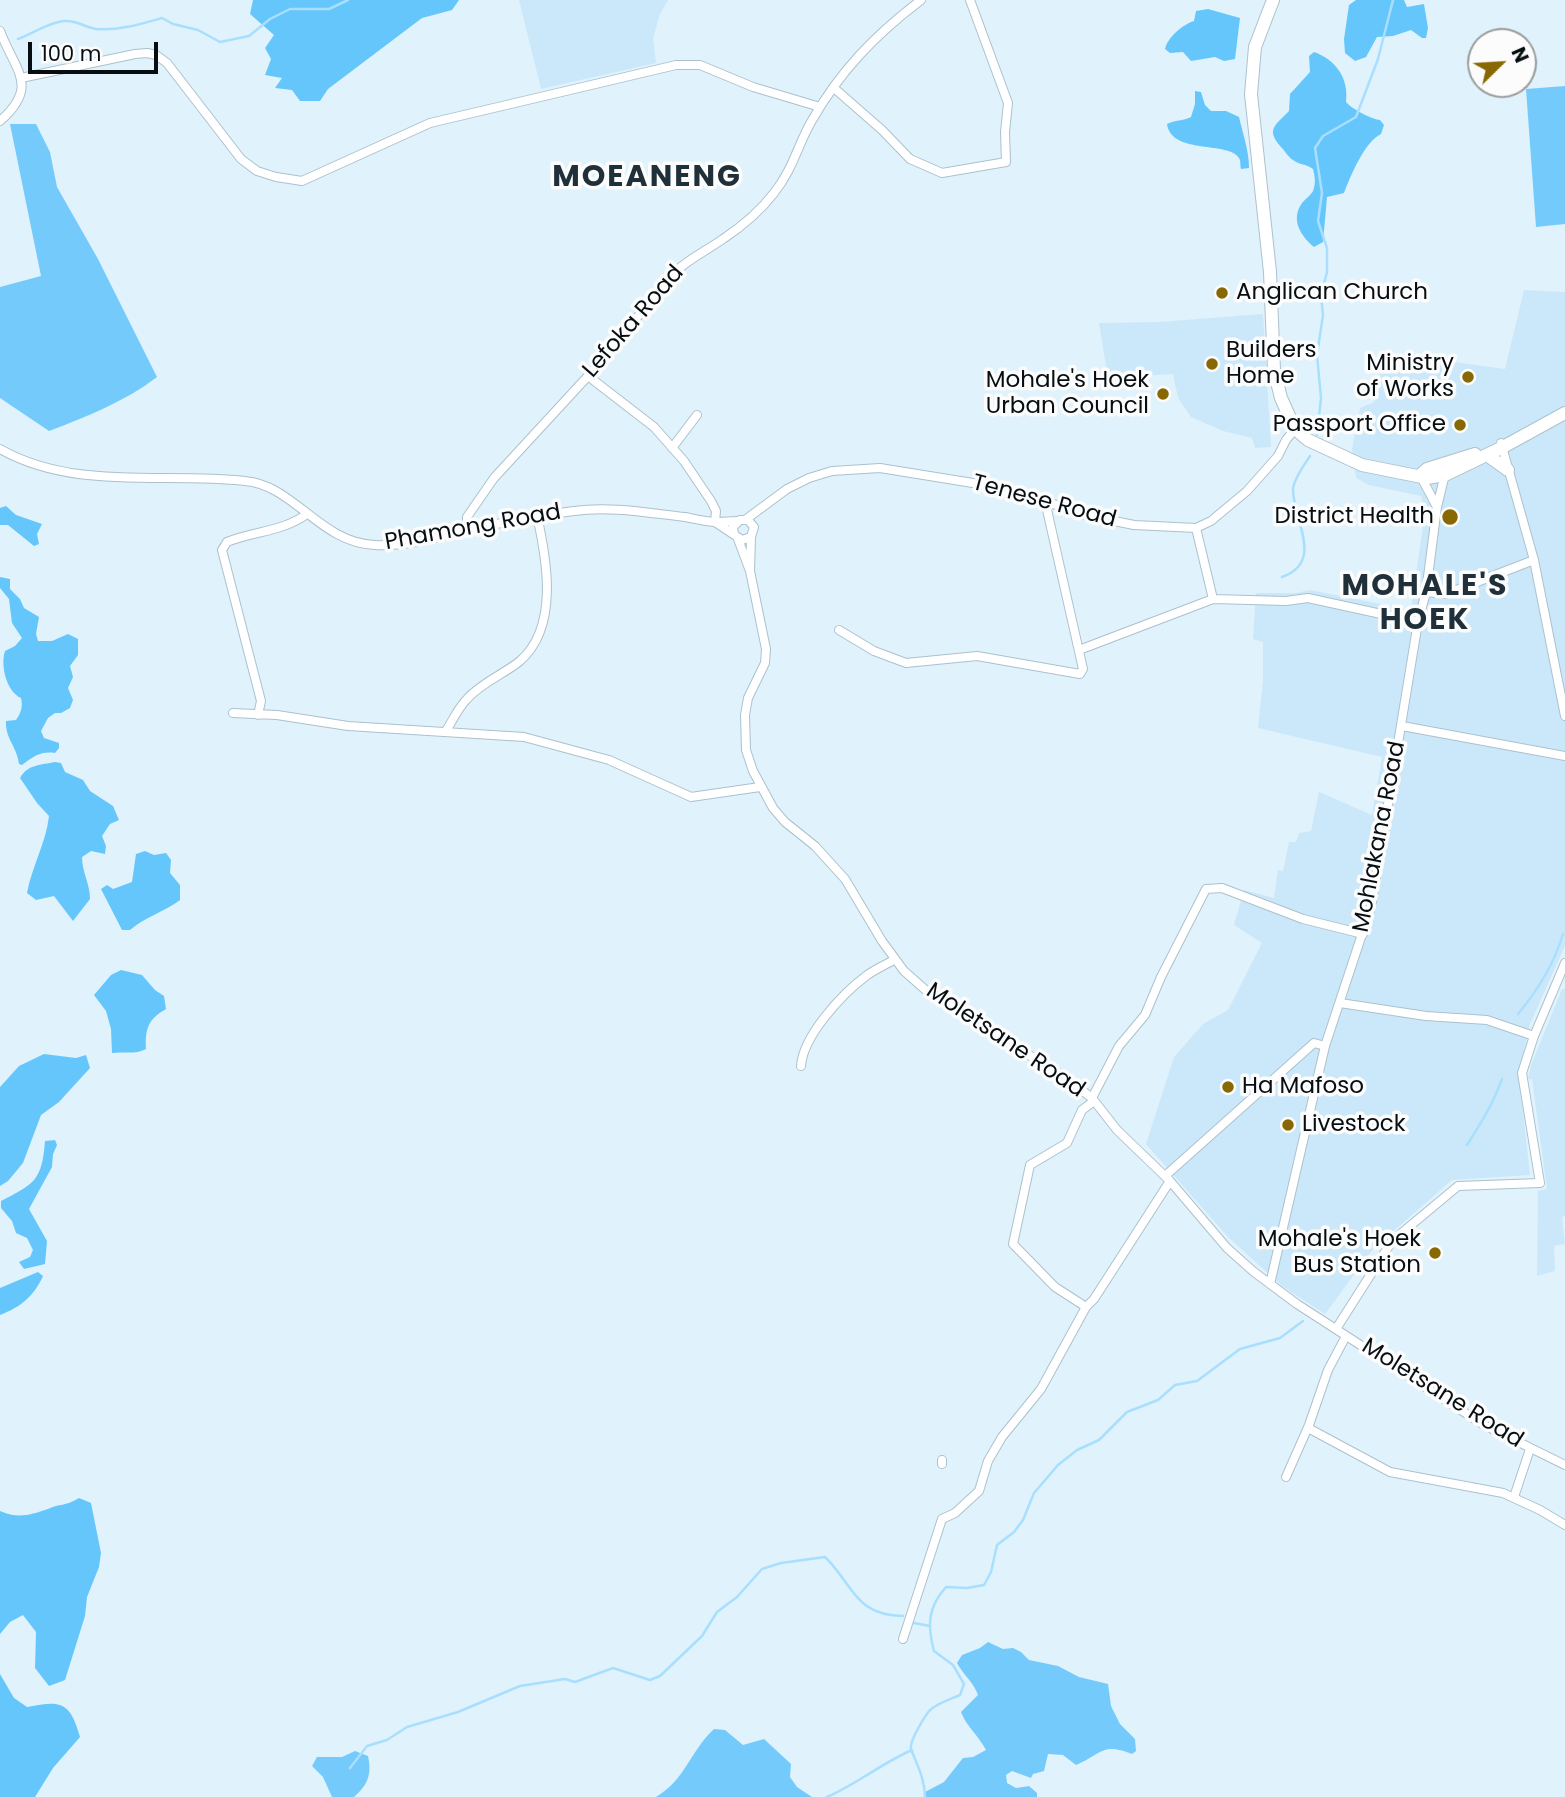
<!DOCTYPE html>
<html>
<head>
<meta charset="utf-8">
<style>
	body { margin:0 }
	#map { position:relative; width:1565px; height:1797px; overflow:hidden; background:#e0f2fc; font-family:Poppins,sans-serif }
	canvas { display:block }
	.north { position:absolute; left:1467px; top:28px; width:70px; height:70px; box-sizing:border-box; background:#fcfcfc; border:2px solid #9a9d9e; border-radius:50%; rotate:66deg; font-size:19px; font-weight:700; line-height:28px; text-align:center; color:#070e12 }
	.north::after { content:''; display:block; margin:auto; width:24px; height:32px; background:#876803; clip-path:polygon(50% 0,100% 100%,50% 72%,0 100%) }
	.scale { position:absolute; left:28px; top:42px; width:130px; height:32px; box-sizing:border-box; border:4px solid #070e12; border-top:0; padding-left:9px; font-size:21px; line-height:24px; white-space:nowrap; color:#070e12; -webkit-text-stroke:5px #fcfcfc; paint-order:stroke }
</style>
</head>
<body>
<div id="map">
<canvas width="1565" height="1797"></canvas>
<div class="north">N</div>
<div class="scale">100 m</div>
</div>
<script>
const ctx = document.querySelector('canvas').getContext('2d');
ctx.lineJoin = 'round';
function paint(path, color) { ctx.fillStyle = color; ctx.fill(path, 'evenodd'); }
function trace(path, color, width, dash) { ctx.strokeStyle = color; ctx.lineWidth = width; ctx.lineCap = dash ? 'butt' : 'round'; ctx.setLineDash(dash || []); ctx.stroke(path); }
function write(font, color, halo, rows, align = 'center') {
  ctx.font = font + ' Poppins,sans-serif'; ctx.lineWidth = 7; ctx.setLineDash([]); ctx.textBaseline = 'middle'; ctx.strokeStyle = halo; ctx.fillStyle = color; for (const [text, x, y, turn = 0] of rows) {
    ctx.save(); ctx.translate(x, y); ctx.rotate((+turn || 0) * Math.PI / 180); ctx.textAlign = isNaN(turn) ? turn : align; if (halo) ctx.strokeText(text, 0, 0); ctx.fillText(text, 0, 0); ctx.restore();
  }
}
paint(new Path2D(`
	M 519,0 L 668,0 L 660,14 L 653,38 L 656,63 L 541,89 Z
	M 1524,290 L 1565,292 L 1565,946 L 1530,1024 L 1519,1074 L 1530,1175 L 1452,1180 L 1373,1249 L 1325,1314 L 1282,1286 L 1229,1238 L 1146,1144 L 1174,1057 L 1203,1024 L 1228,1010 L 1262,943 L 1234,925 L 1244,890 L 1274,898 L 1278,870 L 1283,871 L 1289,842 L 1296,842 L 1299,833 L 1311,831 L 1319,792 L 1372,815 L 1382,757 L 1258,728 L 1263,680 L 1263,642 L 1253,639 L 1256,593 L 1296,593 L 1310,590 L 1411,610 L 1425,512 L 1421,496 L 1369,485 L 1356,478 L 1352,449 L 1360,408 L 1374,402 L 1382,364 L 1397,354 L 1505,369 Z
	M 1263,314 L 1271,447 L 1255,448 L 1252,438 L 1223,431 L 1191,417 L 1178,398 L 1173,374 L 1108,378 L 1099,323 L 1159,322 Z
	M 1562,989 L 1565,989 L 1565,1216 L 1562,1217 L 1565,1244 L 1554,1246 L 1555,1271 L 1537,1276 L 1538,1191 L 1547,1189 L 1532,1079 L 1528,1079 L 1531,1065 Z`), '#cbe8fa');
paint(new Path2D(`
	M 1565,86 L 1565,224 L 1536,227 L 1526,89 Z
	M 10,124 L 36,124 L 50,152 L 57,187 L 98,259 L 157,377 C 124,402 88,416 49,431 L 0,398 L 0,287 L 41,276 Z
	M 988,1642 L 1003,1649 L 1013,1648 L 1021,1652 L 1029,1660 L 1058,1666 L 1079,1677 L 1108,1684 L 1111,1706 L 1120,1724 L 1135,1739 L 1136,1751 L 1132,1754 C 1102,1742 1102,1754 1076,1765 L 1063,1755 L 1048,1754 L 1044,1771 L 1033,1774 L 1031,1778 L 1012,1771 L 1006,1775 L 1007,1783 L 1016,1788 L 1029,1786 L 1037,1793 L 1037,1797 L 925,1797 L 925,1792 L 944,1782 L 963,1758 L 973,1757 L 986,1750 C 979,1736 966,1726 961,1712 L 978,1695 C 973,1681 964,1676 957,1663 L 962,1655 L 980,1648 Z
	M 714,1729 L 725,1730 L 743,1745 L 764,1739 L 791,1764 L 790,1777 L 797,1787 L 812,1797 L 656,1797 C 686,1779 690,1751 714,1729 Z
	M 355,1751 L 368,1756 C 372,1774 368,1785 354,1797 L 332,1797 L 323,1777 L 312,1766 L 317,1757 L 342,1757 Z`), '#74cbfb');
paint(new Path2D(`
	M 253,0 L 459,0 L 452,10 L 422,18 L 328,89 L 320,101 L 300,101 L 292,90 L 275,88 L 282,78 L 265,75 L 271,59 L 265,48 L 274,35 L 250,14 Z
	M 1356,0 L 1404,0 L 1407,7 L 1424,4 L 1428,28 L 1426,38 L 1422,38 L 1411,30 L 1393,36 L 1377,37 L 1366,57 L 1355,61 L 1345,53 L 1344,39 L 1349,5 Z
	M 1208,9 L 1240,18 L 1235,59 L 1224,61 L 1215,57 L 1191,61 L 1183,52 L 1170,53 L 1165,49 C 1168,37 1182,25 1194,21 L 1196,11 Z
	M 1314,52 C 1336,60 1349,78 1346,102 C 1352,109 1371,119 1380,120 L 1384,125 L 1381,134 C 1365,141 1350,177 1344,193 L 1327,197 L 1323,242 L 1314,247 C 1301,236 1290,220 1302,203 C 1305,199 1310,196 1313,191 C 1316,183 1315,177 1313,169 C 1307,164 1299,165 1293,160 C 1288,157 1285,151 1281,147 C 1265,129 1276,125 1289,111 L 1290,94 L 1310,72 L 1309,56 Z
	M 1195,91 L 1201,92 L 1205,105 L 1211,111 L 1226,111 L 1239,117 C 1243,134 1249,151 1249,168 L 1241,169 C 1240,166 1241,161 1239,158 C 1230,141 1171,155 1167,124 C 1175,120 1183,121 1191,117 L 1195,104 Z
	M 6,506 L 16,515 L 42,524 L 37,534 L 39,544 L 34,546 L 8,525 L 0,525 L 0,508 Z
	M 0,577 L 10,579 L 10,589 L 20,599 L 24,608 L 39,617 L 36,634 L 38,641 L 52,641 L 68,634 L 78,639 L 78,655 L 70,666 L 73,677 L 68,688 L 73,700 L 70,708 L 61,713 L 55,713 L 48,718 L 41,731 L 44,738 L 59,743 L 59,748 L 55,753 C 41,751 34,756 22,765 L 19,764 C 17,746 5,739 6,721 L 16,720 C 21,713 23,707 21,698 C 7,692 0,666 5,651 L 15,646 L 22,638 L 12,623 L 9,599 L 0,588 Z
	M 55,762 L 61,763 L 65,772 L 83,780 L 90,791 L 113,806 L 119,820 L 110,824 L 102,836 L 106,846 L 105,854 L 91,851 L 82,857 C 82,872 90,884 90,899 L 73,921 L 54,896 L 36,900 L 27,893 C 32,866 46,843 49,816 L 37,803 L 20,778 C 28,764 41,765 55,762 Z
	M 145,851 L 154,855 L 166,853 L 171,860 L 170,873 L 180,885 L 180,900 C 164,912 145,917 130,930 L 122,930 L 101,889 L 107,885 L 113,889 L 132,882 L 136,854 Z
	M 121,970 L 142,975 L 155,990 L 164,996 L 166,1009 C 148,1019 145,1029 146,1049 C 135,1055 124,1051 112,1053 L 111,1029 L 106,1011 L 94,995 L 111,975 Z
	M 44,1054 L 76,1058 L 86,1055 L 90,1068 L 59,1102 L 41,1115 L 23,1163 L 8,1181 L 0,1186 L 0,1087 L 19,1066 Z
	M 55,1140 L 57,1145 L 53,1154 L 52,1167 L 29,1209 L 47,1241 L 45,1264 L 24,1269 L 19,1262 L 30,1257 L 33,1250 L 27,1238 L 16,1233 L 12,1221 L 1,1208 L 1,1201 C 34,1184 42,1181 45,1141 Z
	M 38,1272 L 43,1276 C 34,1296 21,1307 0,1315 L 0,1288 Z
	M 79,1498 L 91,1503 L 101,1553 L 99,1567 L 87,1597 L 85,1616 L 65,1680 L 49,1686 L 35,1668 L 36,1632 L 23,1615 L 10,1622 L 0,1634 L 0,1511 C 18,1519 30,1515 48,1509 C 61,1503 64,1507 79,1498 Z
	M 0,1674 L 14,1698 L 27,1707 C 62,1700 70,1702 80,1737 L 53,1768 L 35,1797 L 0,1797 Z`), '#65c6fb');
trace(new Path2D(`
	M 18,39 C 32,34 49,22 64,21 C 77,20 84,27 96,29 C 118,31 141,24 162,18 L 173,24 L 198,30 L 220,42 L 249,36 L 270,19 L 290,9 L 329,9 L 348,0
	M 1317,435 L 1321,398 L 1317,355 L 1323,315 L 1321,296 L 1327,272 L 1327,248 L 1318,221 L 1322,193 L 1315,148 L 1323,136 L 1356,117 L 1378,59 L 1393,0
	M 1282,577 C 1325,562 1293,520 1293,490 C 1293,480 1304,465 1310,456
	M 1518,1014 C 1538,990 1554,964 1563,934
	M 1467,1145 C 1481,1123 1493,1104 1502,1079
	M 914,1623 L 930,1626
	M 350,1768 L 367,1746 L 387,1740 L 407,1727 L 458,1712 L 520,1686 L 565,1679 L 575,1682 L 613,1668 L 650,1680 L 660,1676 L 702,1636 L 717,1612 L 737,1597 L 762,1569 L 781,1563 L 825,1557 C 853,1584 855,1616 903,1616
	M 827,1797 C 857,1784 882,1763 912,1750
	M 925,1797 C 925,1779 917,1765 911,1749 C 909,1741 925,1716 930,1710 C 938,1703 951,1699 960,1695 L 964,1684 L 953,1665 L 934,1651 C 927,1625 928,1607 946,1587 L 967,1588 L 984,1585 L 991,1572 L 997,1545 L 1014,1532 L 1023,1520 L 1034,1493 L 1058,1465 L 1077,1450 L 1099,1440 L 1127,1412 L 1158,1400 L 1175,1385 L 1197,1381 L 1240,1349 L 1280,1338 L 1303,1321`), '#a9dffe', 2.5);
const minor = new Path2D(`
	M 0,31 C 15,71 40,86 0,121
	M 21,78 L 135,54 L 147,53 L 156,55 L 167,63 L 241,159 L 257,171 L 276,177 L 302,181 L 430,123 L 676,65 L 700,65 L 753,87 L 820,107
	M 834,88 L 882,130 L 910,159 L 942,173 L 1006,162 L 1005,132 L 1008,103 L 970,0
	M 588,376 L 654,427 L 684,461 L 711,501 L 716,511 L 715,522
	M 1501,443 L 1534,560 L 1565,716
	M 672,448 L 697,415
	M 0,449 C 74,491 163,472 245,481 C 294,485 320,543 375,545 C 408,547 443,536 475,529 C 507,521 540,515 574,511 C 611,506 648,513 685,517 C 695,519 706,522 716,522 C 723,522 730,521 737,521
	M 1420,475 L 1437,507
	M 745,520 L 787,489 L 809,478 L 832,471 L 880,468 L 979,484 L 1045,501 L 1084,515 L 1134,525 L 1196,528 L 1211,521 L 1247,491 L 1278,456 L 1286,440 L 1295,429
	M 715,522 L 742,540 L 751,537 L 754,527 L 748,520 L 740,520 L 733,527 L 734,534
	M 1196,528 L 1213,599
	M 467,531 L 467,517 L 494,478 L 588,376 L 675,272 C 690,258 706,251 723,239 C 741,227 761,210 774,193 C 793,169 797,147 811,122 C 840,71 875,35 921,0
	M 738,539 L 750,571 L 766,649 L 765,663 L 748,698 L 745,715 L 746,750 L 753,771 L 773,808 L 785,822 L 815,846 L 845,879 L 882,941 L 904,971 L 929,993 L 1063,1076 L 1092,1098 L 1117,1130 L 1170,1181 L 1227,1248 L 1254,1272 L 1297,1304 L 1484,1425 L 1565,1465
	M 750,571 L 751,537
	M 1426,592 L 1446,594 L 1534,560
	M 839,630 L 874,651 L 906,663 L 977,656 L 1080,674 L 1083,669 L 1045,501
	M 1079,650 L 1213,599 L 1286,601 L 1308,598 L 1418,622
	M 233,713 L 277,715 L 348,726 L 524,737 L 609,760 L 691,797 L 760,787
	M 258,715 L 261,701 L 222,550 L 227,542 C 254,531 282,532 307,514
	M 1402,726 L 1565,756
	M 446,731 C 453,720 458,708 467,699 C 481,683 504,674 520,661 C 559,627 547,560 537,516
	M 1340,1003 L 1426,1016 L 1487,1020 L 1534,1036
	M 801,1066 C 803,1036 842,994 866,976 C 875,969 886,965 895,959
	M 1092,1098 L 1119,1046 L 1145,1015 L 1161,977 L 1206,889 L 1222,888 L 1303,919 L 1363,934
	M 1165,1176 L 1314,1043 L 1325,1046
	M 1270,1284 L 1325,1046 L 1371,907 L 1418,622 L 1426,592 L 1437,507 L 1445,474
	M 1086,1307 L 1055,1287 L 1013,1244 L 1030,1165 L 1067,1143 L 1082,1110 L 1094,1101
	M 1336,1329 L 1392,1241 L 1458,1186 L 1540,1183 L 1522,1073 L 1534,1036 L 1565,963
	M 1308,1428 L 1390,1472 L 1503,1493 L 1540,1510 L 1565,1525
	M 942,1460 L 942,1464
	M 1286,1477 L 1309,1425 L 1328,1370 L 1346,1336
	M 1514,1497 L 1530,1449
	M 903,1639 L 942,1519 L 955,1513 L 979,1491 L 988,1461 L 1002,1437 L 1041,1389 L 1086,1307 L 1094,1299 L 1170,1181`);
const primary = new Path2D(`
	M 1273,0 L 1255,47 L 1251,94 L 1270,272 L 1274,370 L 1281,398 L 1295,429 L 1308,440 L 1362,465 L 1427,478 L 1445,475 L 1503,447 L 1565,413
	M 1487,455 L 1508,470
	M 1420,475 L 1427,469 L 1475,454`);
trace(minor, '#acc1cd', 10);
trace(primary, '#acc1cd', 14);
trace(minor, '#fff', 8);
trace(primary, '#fff', 12);
for (const [x, y, r, color] of [
	[1222,293,7,"#876803"],
	[1212,364,7,"#876803"],
	[1468,377,7,"#876803"],
	[1163,394,7,"#876803"],
	[1460,425,7,"#876803"],
	[1450,517,9,"#876803"],
	[1228,1087,7,"#876803"],
	[1288,1125,7,"#876803"],
	[1435,1253,7,"#876803"]
]) { const dot = new Path2D(); dot.arc(x, y, r, 0, 2 * Math.PI); ctx.fillStyle = color; ctx.fill(dot); trace(dot, '#fcfcfc', 2.5); }
write('23px', '#070e12', '#fcfcfc', [
	["Anglican Church",1236,293,"left"],
	["Builders",1226,351,"left"],
	["Home",1226,377,"left"],
	["Ministry",1454,364],
	["of Works",1454,390],
	["Mohale's Hoek",1149,381],
	["Urban Council",1149,407],
	["Passport Office",1446,425],
	["District Health",1434,517],
	["Ha Mafoso",1242,1087,"left"],
	["Livestock",1302,1125,"left"],
	["Mohale's Hoek",1421,1240],
	["Bus Station",1421,1266]
], 'right');
write('23px', '#070e12', '#fcfcfc', [
	["Lefoka Road",634,322,-49],
	["Tenese Road",1044,502,15],
	["Phamong Road",473,528,-10],
	["Mohlakana Road",1380,837,-79],
	["Moletsane Road",1005,1041,34],
	["Moletsane Road",1442,1394,32]
]);
ctx.letterSpacing = '2px';
write('bold 30px', '#1f303a', '#fcfcfc', [
	["MOEANENG",647,178],
	["MOHALE'S",1425,587],
	["HOEK",1425,621]
]);
ctx.letterSpacing = '0px';
</script>
</body>
</html>
